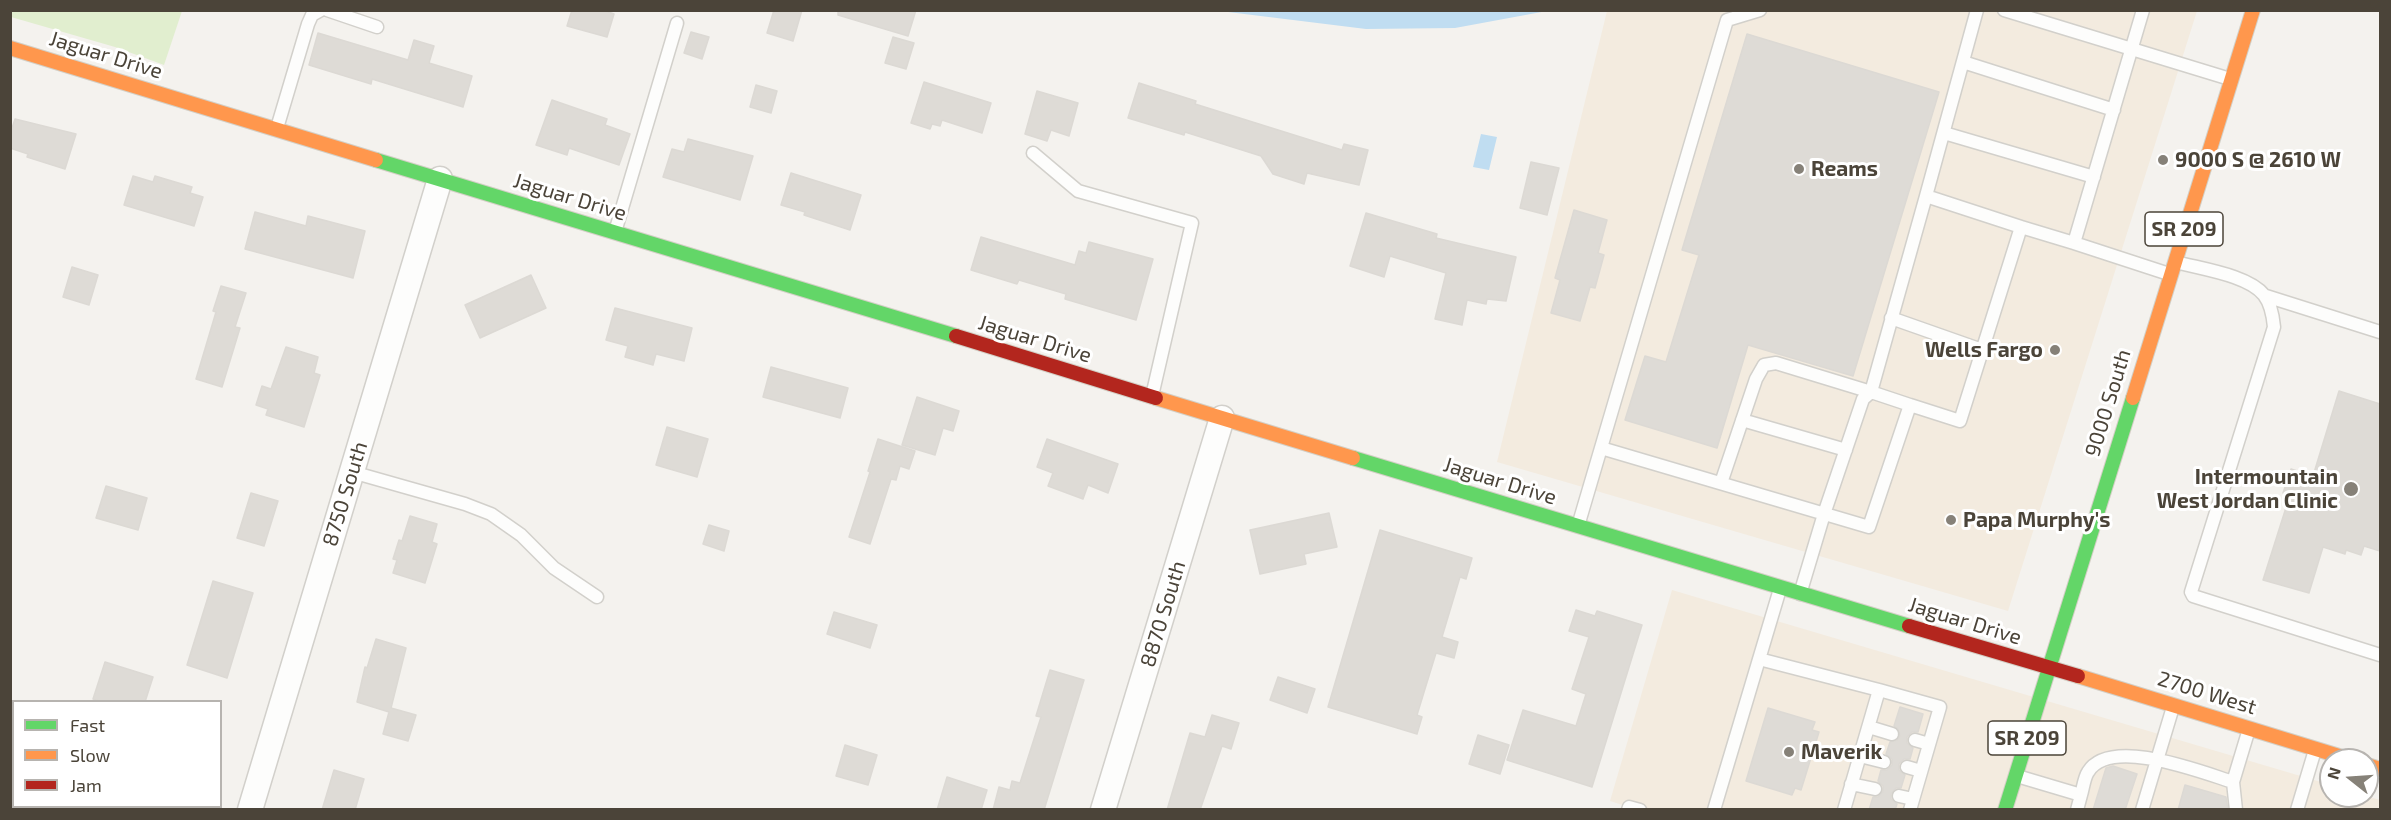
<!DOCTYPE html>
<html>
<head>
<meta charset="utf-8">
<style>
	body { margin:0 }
	#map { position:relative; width:2391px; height:820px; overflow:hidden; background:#f4f2ee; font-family:"Exo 2",sans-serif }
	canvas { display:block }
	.frame { position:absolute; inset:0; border:12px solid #4b4439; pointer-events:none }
	.legend { position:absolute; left:12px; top:700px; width:210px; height:108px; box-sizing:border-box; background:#fff; border:2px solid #b7b4b0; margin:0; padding:8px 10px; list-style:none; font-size:18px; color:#4b4439 }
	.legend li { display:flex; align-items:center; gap:12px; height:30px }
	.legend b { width:30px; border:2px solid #b7b4b0 }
	.north { position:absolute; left:2319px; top:748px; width:60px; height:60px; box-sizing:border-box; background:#fff; border:2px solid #b7b4b0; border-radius:50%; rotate:287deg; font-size:16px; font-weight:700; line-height:24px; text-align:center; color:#4b4439 }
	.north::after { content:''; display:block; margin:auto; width:21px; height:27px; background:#868178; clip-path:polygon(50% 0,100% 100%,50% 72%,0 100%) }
</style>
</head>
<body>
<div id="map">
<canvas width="2391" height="820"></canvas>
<div class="frame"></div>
<ul class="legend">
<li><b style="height:8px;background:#63d668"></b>Fast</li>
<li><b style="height:8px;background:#ff974d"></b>Slow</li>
<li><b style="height:8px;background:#b3261e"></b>Jam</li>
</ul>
<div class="north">N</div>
</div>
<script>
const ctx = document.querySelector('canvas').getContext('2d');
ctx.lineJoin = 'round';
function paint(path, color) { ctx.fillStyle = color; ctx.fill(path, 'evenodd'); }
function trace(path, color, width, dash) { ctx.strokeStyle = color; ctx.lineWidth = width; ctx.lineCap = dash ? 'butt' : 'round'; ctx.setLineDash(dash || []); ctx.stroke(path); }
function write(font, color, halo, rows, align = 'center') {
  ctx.font = font + ' "Exo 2",sans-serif'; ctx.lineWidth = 6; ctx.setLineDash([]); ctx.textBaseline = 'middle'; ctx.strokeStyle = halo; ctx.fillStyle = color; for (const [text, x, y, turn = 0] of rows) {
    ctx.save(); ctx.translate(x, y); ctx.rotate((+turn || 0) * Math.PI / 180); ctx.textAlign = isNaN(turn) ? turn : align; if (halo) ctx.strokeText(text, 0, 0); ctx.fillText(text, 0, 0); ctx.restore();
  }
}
paint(new Path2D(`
	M 1607,11 L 2197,11 L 2008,611 L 1497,462 Z
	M 1672,590 L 2331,785 L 2331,796 L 2366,796 L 2380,800 L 2380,809 L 1638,810 L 1610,801 Z`), '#f3ebdf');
paint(new Path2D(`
	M 10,11 L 11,10 L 182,11 L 164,65 L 115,47 L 11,17 Z`), '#e1eecf');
paint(new Path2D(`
	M 1220,11 L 1547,10 L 1547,11 L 1455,28 L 1366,29 Z
	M 1481,134 L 1497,137 L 1489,170 L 1473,167 Z`), '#c0ddf1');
const building = new Path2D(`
	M 572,10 L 603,10 L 614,14 L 607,37 L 567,26 Z
	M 774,10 L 802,10 L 793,41 L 767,33 Z
	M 838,10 L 916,10 L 908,36 L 838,15 Z
	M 691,32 L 709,37 L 702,59 L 684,53 Z
	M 318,33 L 408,60 L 414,40 L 434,46 L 429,63 L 472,76 L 463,107 L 372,79 L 371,84 L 309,65 Z
	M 1747,34 L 1939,92 L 1853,376 L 1748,345 L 1717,448 L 1625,420 L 1645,356 L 1666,362 L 1699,255 L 1682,250 Z
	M 893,37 L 914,43 L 906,69 L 885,63 Z
	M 924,82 L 991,103 L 982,133 L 942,120 L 940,126 L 932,124 L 930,129 L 911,123 Z
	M 1139,83 L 1196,101 L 1195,104 L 1342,150 L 1344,144 L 1368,150 L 1359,185 L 1307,173 L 1304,184 L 1273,174 L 1261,156 L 1185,132 L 1184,135 L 1128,118 Z
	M 756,85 L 777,91 L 771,113 L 750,107 Z
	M 1037,91 L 1078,103 L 1069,136 L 1051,130 L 1047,141 L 1025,134 Z
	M 552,100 L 607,119 L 605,125 L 630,134 L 619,165 L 569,148 L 567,155 L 536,145 Z
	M 15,119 L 76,134 L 65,169 L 27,157 L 28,154 L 10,148 L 10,134 Z
	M 688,139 L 753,156 L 740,200 L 663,177 L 672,149 L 684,152 Z
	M 1531,162 L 1559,168 L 1547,215 L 1520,208 Z
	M 791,173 L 861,195 L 850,230 L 804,215 L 805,212 L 781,205 Z
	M 133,176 L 153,182 L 155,176 L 192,187 L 190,193 L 203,197 L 194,226 L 124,205 Z
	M 1574,210 L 1607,220 L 1598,253 L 1604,255 L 1595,288 L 1590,287 L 1580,321 L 1551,313 L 1560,280 L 1555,278 Z
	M 255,212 L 306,226 L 308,216 L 365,231 L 353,278 L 245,249 Z
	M 1366,213 L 1437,234 L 1436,238 L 1516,257 L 1506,301 L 1487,299 L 1486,304 L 1467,300 L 1462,325 L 1435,319 L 1446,273 L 1390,256 L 1384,277 L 1350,266 Z
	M 981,237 L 1075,265 L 1079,251 L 1086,253 L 1089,242 L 1153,259 L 1136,320 L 1065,299 L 1066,294 L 1019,280 L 1017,284 L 971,270 Z
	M 72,267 L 98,275 L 89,305 L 63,297 Z
	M 531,275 L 546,308 L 480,338 L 465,305 Z
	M 221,286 L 246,293 L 235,327 L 240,328 L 222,387 L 196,379 L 216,312 L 213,311 Z
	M 615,308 L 692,328 L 684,361 L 656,354 L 653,365 L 625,357 L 628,346 L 606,340 Z
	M 286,347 L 318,357 L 314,373 L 320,375 L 304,427 L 266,415 L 268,409 L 256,405 L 262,386 L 271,389 Z
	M 771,367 L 848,388 L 840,418 L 763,397 Z
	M 2339,391 L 2380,404 L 2380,551 L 2364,546 L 2361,555 L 2346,550 L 2345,554 L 2323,547 L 2309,593 L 2263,580 L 2290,495 L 2283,493 L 2291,469 L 2313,476 Z
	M 917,397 L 959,411 L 953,431 L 943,428 L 935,455 L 902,445 Z
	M 667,427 L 708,439 L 697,477 L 656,465 Z
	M 878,439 L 915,451 L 909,469 L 900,466 L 896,480 L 891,479 L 870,544 L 849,537 L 870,472 L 868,471 Z
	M 1047,439 L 1118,464 L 1108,493 L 1088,485 L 1083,499 L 1048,486 L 1053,473 L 1037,467 Z
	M 106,486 L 147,498 L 138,530 L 96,518 Z
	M 251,493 L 278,501 L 264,546 L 237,538 Z
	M 1329,513 L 1337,547 L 1304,554 L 1306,564 L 1260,574 L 1250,530 Z
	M 410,516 L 437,524 L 432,542 L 437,544 L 425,583 L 393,573 L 397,560 L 393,559 L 399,540 L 402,541 Z
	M 709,525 L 729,531 L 724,551 L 703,544 Z
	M 1380,530 L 1472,558 L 1466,579 L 1460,577 L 1442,637 L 1458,642 L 1454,658 L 1436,653 L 1417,715 L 1422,717 L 1417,734 L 1328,707 Z
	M 213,581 L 253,593 L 227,678 L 187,665 Z
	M 1576,610 L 1595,616 L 1597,611 L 1642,625 L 1592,787 L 1507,760 L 1523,710 L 1576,726 L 1586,694 L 1572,689 L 1589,637 L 1569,631 Z
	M 834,612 L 877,625 L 870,648 L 827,634 Z
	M 376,639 L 406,648 L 391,708 L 416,715 L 408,741 L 383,734 L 389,712 L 357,702 L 365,667 L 367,668 Z
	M 105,662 L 153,677 L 145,702 L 102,702 L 93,699 Z
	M 1050,670 L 1084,680 L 1044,810 L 993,810 L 999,787 L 1010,790 L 1012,781 L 1020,783 L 1041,717 L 1036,716 Z
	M 1278,677 L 1315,689 L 1307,713 L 1270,700 Z
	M 1900,707 L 1923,714 L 1918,732 L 1912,732 L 1907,737 L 1907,743 L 1913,748 L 1910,759 L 1904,759 L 1899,764 L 1899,770 L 1905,775 L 1901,788 L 1896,788 L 1891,794 L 1891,799 L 1897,804 L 1895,810 L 1869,810 L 1873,797 L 1878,797 L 1883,791 L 1883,786 L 1878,781 L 1881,770 L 1887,770 L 1892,765 L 1892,759 L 1886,754 L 1890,742 L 1897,740 L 1900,736 L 1898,729 L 1894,726 Z
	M 1768,708 L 1815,722 L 1812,730 L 1819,732 L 1801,790 L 1795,788 L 1792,795 L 1746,781 Z
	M 1212,715 L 1239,723 L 1231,749 L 1222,746 L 1200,810 L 1167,810 L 1190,733 L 1205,737 Z
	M 1478,735 L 1509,745 L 1500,774 L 1469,764 Z
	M 845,745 L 877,755 L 868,785 L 836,776 Z
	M 2113,766 L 2137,774 L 2125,810 L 2093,810 L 2106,768 Z
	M 334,770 L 364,779 L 355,810 L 322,810 Z
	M 947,777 L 987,790 L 981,810 L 937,810 Z
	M 2185,785 L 2226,797 L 2228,810 L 2178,810 Z`);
paint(building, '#dedbd6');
trace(building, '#dcd9d4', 1.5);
const lane = new Path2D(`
	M 327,10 L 377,27
	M 1977,10 L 1926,196 L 2021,227
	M 2004,10 L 2230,79
	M 2143,10 L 2074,243 L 2169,274
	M 1963,62 L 2114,110
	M 277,128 L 308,24 L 312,15 L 321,10
	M 1944,133 L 2094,177
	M 1033,153 L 1078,191 L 1192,223 L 1152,396
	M 615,232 L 677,23
	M 2176,262 C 2201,269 2248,275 2264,295 C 2271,304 2273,316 2274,327 L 2191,592 L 2193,596 L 2380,655
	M 2266,296 L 2380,332
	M 1891,318 L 1982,350
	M 1742,420 L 1846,450
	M 1601,448 L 1869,527 L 1910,405 L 1960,421 L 2021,227 L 2074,243
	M 352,472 L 465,504 L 491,514 L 521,535 L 554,568 L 597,597
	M 1721,483 L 1756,379 L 1764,365 L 1776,363 L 1871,392 L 1926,196
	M 1578,526 L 1727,20 L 1760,10
	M 1800,594 L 1824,514 L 1863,399 L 1871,392 L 1910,405
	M 1759,659 L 1879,690
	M 1869,727 L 1892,734
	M 1915,740 L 1929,744
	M 1860,756 L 1884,762
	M 10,765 L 14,766
	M 1907,767 L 1921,771
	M 2017,776 L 2081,795 L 2077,810
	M 1851,784 L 1875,789
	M 2081,795 C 2083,789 2084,778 2088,772 C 2110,736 2201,772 2233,782
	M 1899,796 L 1913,799
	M 139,806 L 148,810
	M 1628,810 L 1629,807 L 1640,810
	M 1714,810 L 1780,589
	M 1844,810 L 1879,690 L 1940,707 L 1910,810
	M 2142,810 L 2173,707
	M 2236,810 L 2233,782 L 2249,729
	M 2297,810 L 2315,750`);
const street = new Path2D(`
	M 250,810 L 440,179
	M 1103,810 L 1222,418`);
const fast = new Path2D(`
	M 376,160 L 956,336
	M 1353,458 L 1909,626
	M 2005,810 L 2133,398`);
const slow = new Path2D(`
	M 10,48 L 376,160
	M 1156,398 L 1353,458
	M 2133,398 L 2253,10
	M 2078,676 L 2352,760
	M 2367,765 L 2380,769`);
const jam = new Path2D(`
	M 956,336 L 1156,398
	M 1909,626 L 2078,676`);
trace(lane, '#d2d0cb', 15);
trace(street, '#d2d0cb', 27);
trace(fast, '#d3cfc5', 16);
trace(slow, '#d3cfc5', 16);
trace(jam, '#d3cfc5', 16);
trace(lane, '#fdfdfc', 12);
trace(street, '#fdfdfc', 24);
trace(fast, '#63d668', 14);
trace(slow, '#ff974d', 14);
trace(jam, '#b3261e', 14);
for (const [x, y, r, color] of [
	[2163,160,6,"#868178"],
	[1799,169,6,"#868178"],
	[2055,350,6,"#868178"],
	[2351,489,8,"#868178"],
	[1951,520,6,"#868178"],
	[1789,752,6,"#868178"]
]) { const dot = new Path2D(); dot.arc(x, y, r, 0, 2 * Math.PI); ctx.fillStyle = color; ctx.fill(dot); trace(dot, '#fff', 2); }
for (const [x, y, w] of [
	[2184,229,78],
	[2027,738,78]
]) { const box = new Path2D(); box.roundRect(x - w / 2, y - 17, w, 34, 4.5); ctx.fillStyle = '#fff'; ctx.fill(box); trace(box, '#4b4439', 1.5); }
write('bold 20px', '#4b4439', null, [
	["SR 209",2184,229],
	["SR 209",2027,738]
]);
write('21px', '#4b4439', '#fff', [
	["Jaguar Drive",106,55,17],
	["Jaguar Drive",570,197,17],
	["Jaguar Drive",1035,339,17],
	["9000 South",2108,403,-73],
	["Jaguar Drive",1500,481,17],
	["8750 South",345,494,-73],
	["8870 South",1163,614,-73],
	["Jaguar Drive",1965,621,17],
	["2700 West",2207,693,17]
]);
write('bold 21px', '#4b4439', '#fff', [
	["9000 S @ 2610 W",2175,160],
	["Reams",1811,169],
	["Wells Fargo",2043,350,"right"],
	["Intermountain",2338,477,"right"],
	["West Jordan Clinic",2338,501,"right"],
	["Papa Murphy's",1963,520],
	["Maverik",1801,752]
], 'left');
</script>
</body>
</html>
